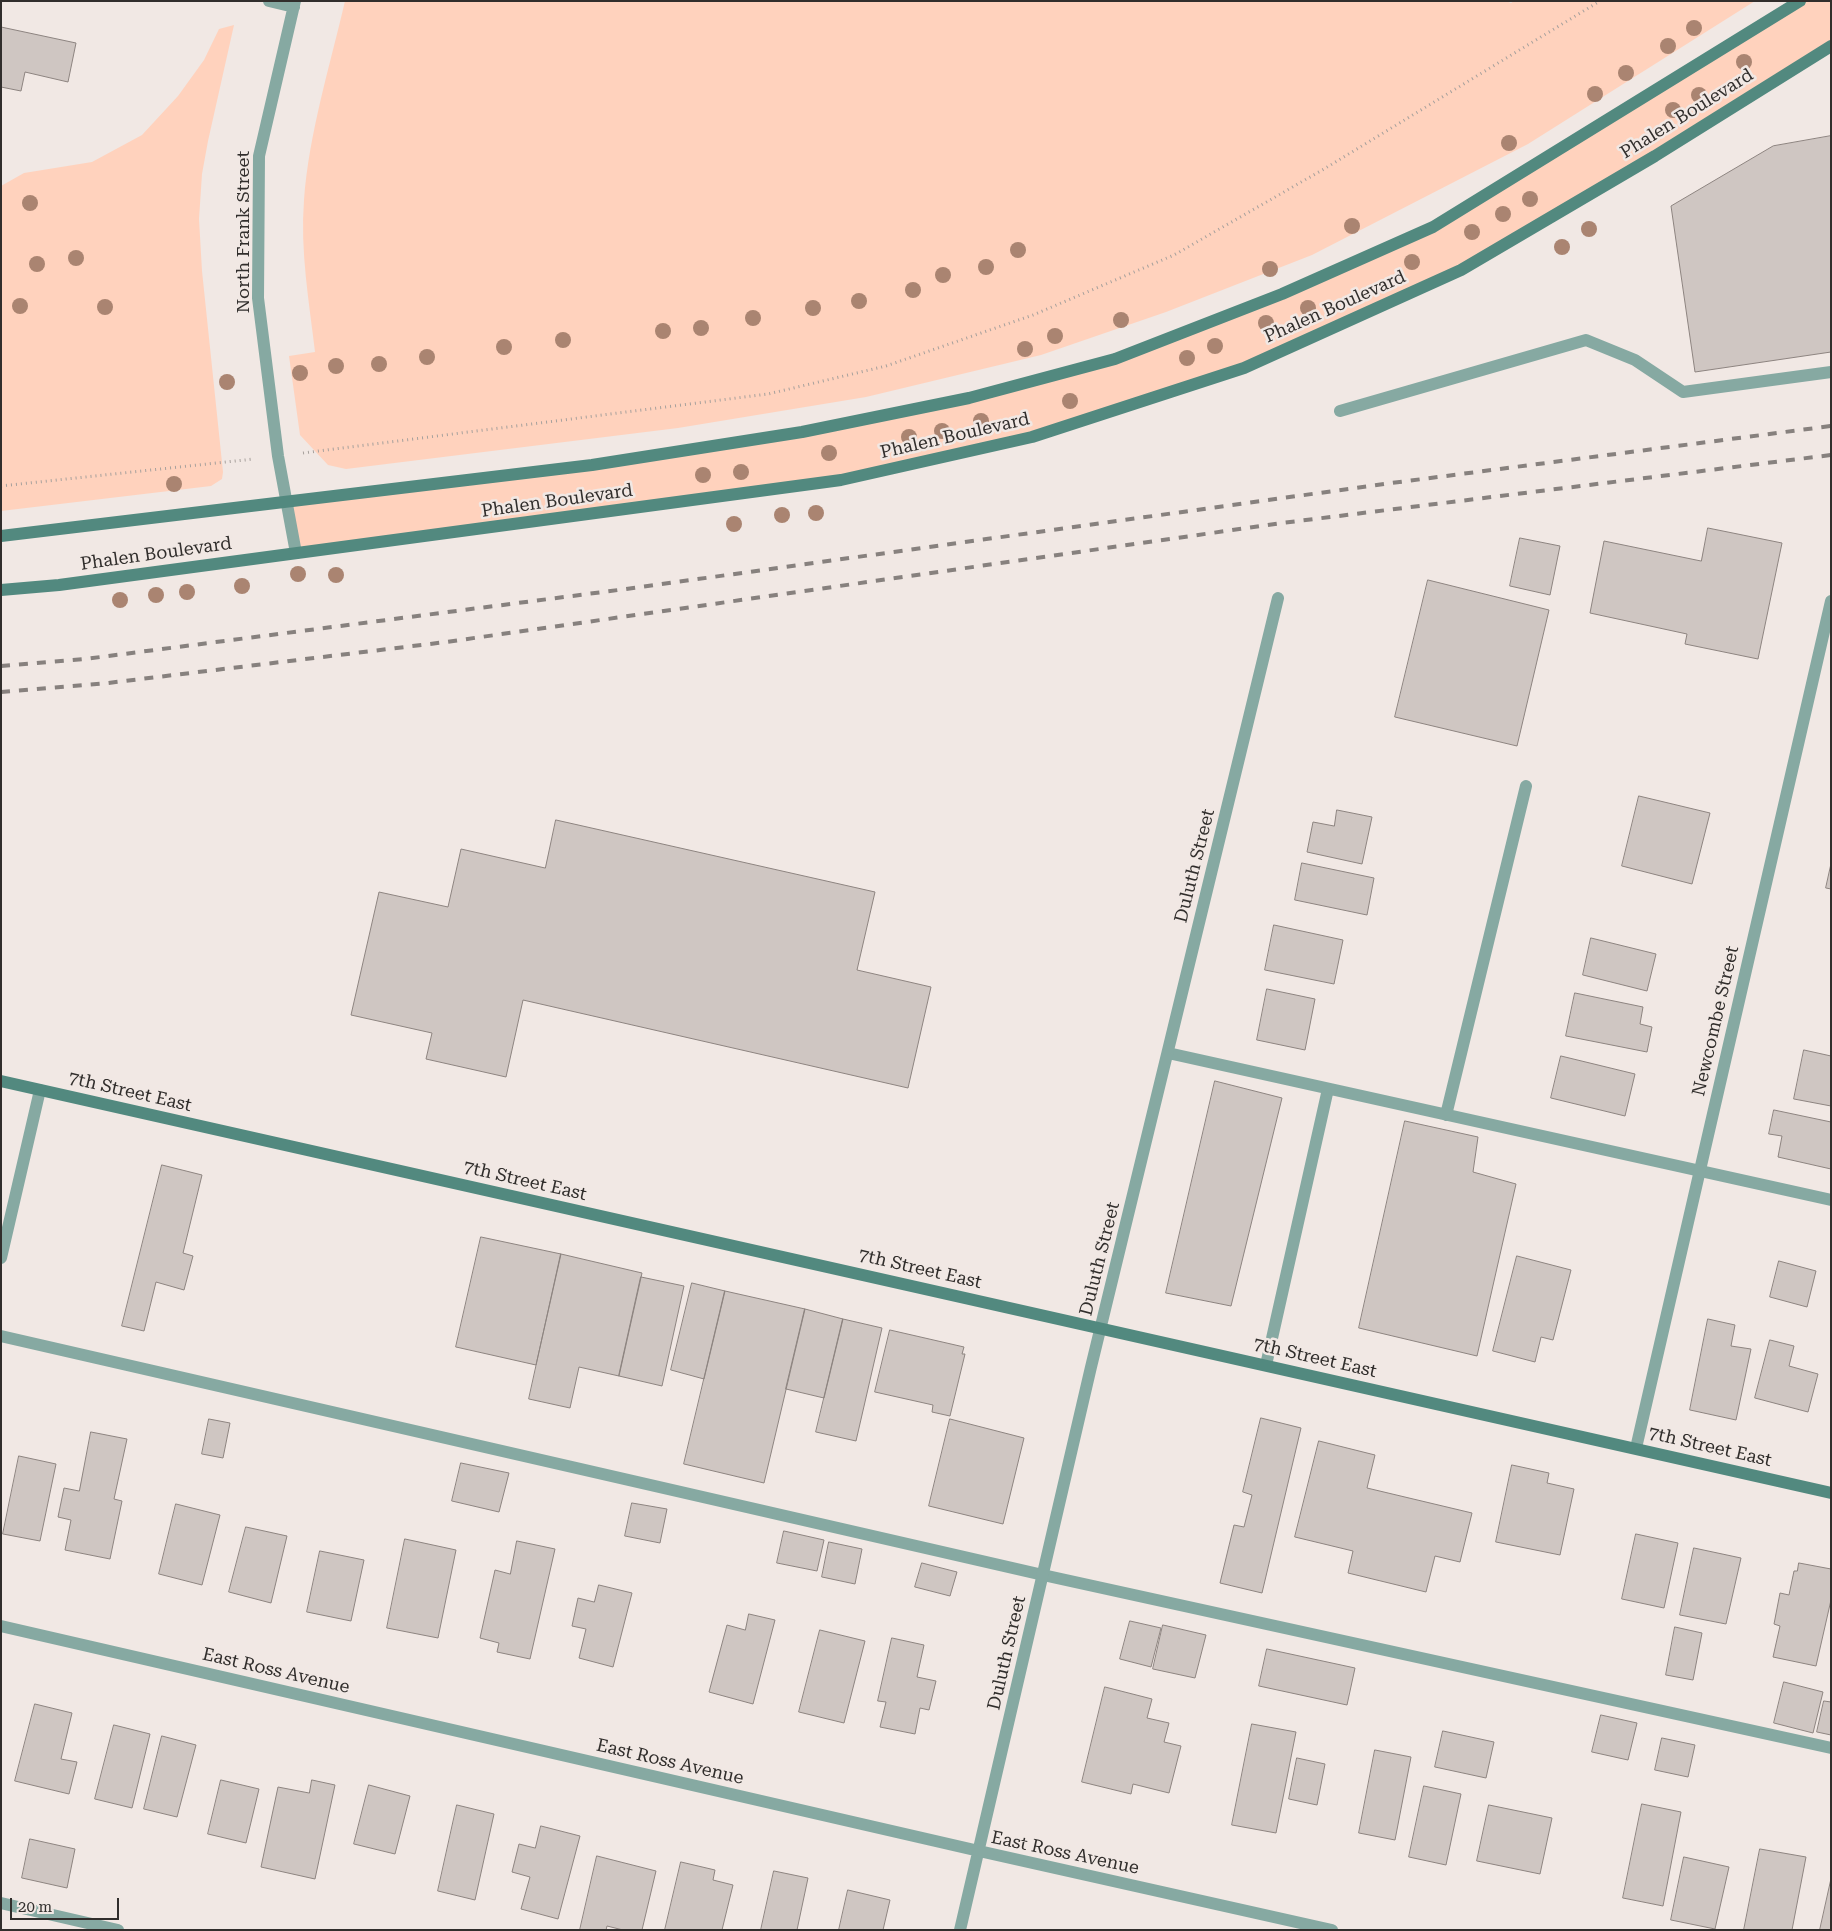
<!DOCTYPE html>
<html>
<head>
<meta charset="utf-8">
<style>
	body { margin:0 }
	#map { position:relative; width:1832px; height:1931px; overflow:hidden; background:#f1e8e4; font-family:"Roboto Serif",serif }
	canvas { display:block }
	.frame { position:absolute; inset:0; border:2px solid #312e2c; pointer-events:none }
	.scale { position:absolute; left:10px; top:1898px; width:109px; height:22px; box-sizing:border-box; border:2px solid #312e2c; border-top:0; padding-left:6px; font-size:15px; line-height:18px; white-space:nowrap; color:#312e2c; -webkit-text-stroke:4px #f1e8e4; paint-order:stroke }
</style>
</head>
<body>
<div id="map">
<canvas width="1832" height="1931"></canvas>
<div class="frame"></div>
<div class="scale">20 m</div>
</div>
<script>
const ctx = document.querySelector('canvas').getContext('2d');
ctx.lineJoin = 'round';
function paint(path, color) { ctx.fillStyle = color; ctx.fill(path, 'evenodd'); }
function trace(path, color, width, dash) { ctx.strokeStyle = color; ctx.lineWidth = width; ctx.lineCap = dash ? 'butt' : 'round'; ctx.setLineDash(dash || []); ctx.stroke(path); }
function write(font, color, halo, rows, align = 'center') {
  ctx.font = font + ' "Roboto Serif",serif'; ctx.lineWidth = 5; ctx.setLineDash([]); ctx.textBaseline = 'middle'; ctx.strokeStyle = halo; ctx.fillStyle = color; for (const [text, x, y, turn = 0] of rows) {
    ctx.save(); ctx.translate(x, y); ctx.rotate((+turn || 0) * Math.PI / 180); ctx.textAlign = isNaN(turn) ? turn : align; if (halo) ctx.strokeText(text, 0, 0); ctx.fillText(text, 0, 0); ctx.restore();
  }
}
paint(new Path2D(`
	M 345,1 L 1506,1 L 1511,3 L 1514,1 L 1755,1 L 1528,144 L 1312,255 L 1166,312 L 1041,355 L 866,397 L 678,428 L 346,469 L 328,465 L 300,435 L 289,356 L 315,352 C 309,301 300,251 304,200 C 309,133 330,66 345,1 Z
	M 1800,1 L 1831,1 L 1831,46 L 1461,270 L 1244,367 L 1032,437 L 841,480 L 296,553 L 286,501 L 802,432 L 1115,359 L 1433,227 Z
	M 234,25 L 208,141 L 202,174 L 199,219 L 202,271 L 223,472 L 222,479 L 211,486 L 1,511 L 1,186 L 24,173 L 92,162 L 142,135 L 178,96 L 204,60 L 219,29 Z`), '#ffd2bd');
const building = new Path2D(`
	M 1,27 L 76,43 L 68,82 L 25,72 L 21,91 L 1,87 Z
	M 1831,136 L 1831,352 L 1695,372 L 1671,206 L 1773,146 Z
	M 1708,528 L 1782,543 L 1758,659 L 1685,644 L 1687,634 L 1590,613 L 1604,541 L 1701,561 Z
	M 1520,538 L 1560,546 L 1550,595 L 1510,586 Z
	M 1428,580 L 1549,610 L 1517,746 L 1395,717 Z
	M 1639,796 L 1710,813 L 1692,884 L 1622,866 Z
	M 1337,810 L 1372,817 L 1362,864 L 1307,852 L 1313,822 L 1334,826 Z
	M 556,820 L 875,892 L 857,970 L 931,987 L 908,1088 L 523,1000 L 506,1077 L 426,1059 L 432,1033 L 351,1015 L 379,892 L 448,907 L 461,849 L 545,868 Z
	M 1302,863 L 1374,878 L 1367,915 L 1295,900 Z
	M 1831,864 L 1831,889 L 1826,888 Z
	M 1274,925 L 1343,940 L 1334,984 L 1265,970 Z
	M 1591,938 L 1656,954 L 1647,991 L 1583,975 Z
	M 1267,989 L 1315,999 L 1305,1050 L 1257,1040 Z
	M 1575,993 L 1643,1007 L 1640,1024 L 1652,1027 L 1647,1052 L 1566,1036 Z
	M 1804,1050 L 1831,1056 L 1831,1106 L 1794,1099 Z
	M 1561,1056 L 1635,1074 L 1625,1116 L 1551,1098 Z
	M 1215,1081 L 1282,1098 L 1231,1306 L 1166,1293 Z
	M 1774,1110 L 1831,1122 L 1831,1169 L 1778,1157 L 1782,1136 L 1769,1134 Z
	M 1405,1121 L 1478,1137 L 1473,1172 L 1516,1184 L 1477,1356 L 1359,1328 Z
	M 162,1165 L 202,1175 L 183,1253 L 193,1256 L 184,1290 L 156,1282 L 144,1331 L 122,1326 Z
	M 481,1237 L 561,1254 L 536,1365 L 456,1347 Z
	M 561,1254 L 642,1273 L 619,1376 L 579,1367 L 570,1408 L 529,1399 Z
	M 1517,1256 L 1571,1270 L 1553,1340 L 1541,1337 L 1535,1362 L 1493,1351 Z
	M 1779,1261 L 1816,1271 L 1807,1307 L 1770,1297 Z
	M 641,1277 L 684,1286 L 662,1386 L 619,1376 Z
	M 692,1283 L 725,1291 L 704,1379 L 671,1370 Z
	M 725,1291 L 805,1309 L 764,1483 L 684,1464 Z
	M 805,1309 L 843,1319 L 824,1398 L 786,1389 Z
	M 843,1319 L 882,1328 L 856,1441 L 816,1432 Z
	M 1708,1319 L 1735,1325 L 1731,1346 L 1751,1349 L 1736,1420 L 1690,1410 Z
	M 890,1330 L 964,1347 L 962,1354 L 965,1354 L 950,1416 L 932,1412 L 933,1405 L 875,1392 Z
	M 1770,1340 L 1794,1346 L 1789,1366 L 1818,1374 L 1808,1412 L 1755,1398 Z
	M 1261,1418 L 1301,1428 L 1262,1593 L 1220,1583 L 1234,1525 L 1244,1527 L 1252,1495 L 1243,1492 Z
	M 209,1419 L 230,1423 L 223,1458 L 202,1454 Z
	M 950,1419 L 1024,1438 L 1003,1524 L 929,1506 Z
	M 91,1432 L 127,1439 L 114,1499 L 122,1501 L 110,1559 L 65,1550 L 71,1520 L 58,1517 L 64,1488 L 79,1491 Z
	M 1319,1441 L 1375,1455 L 1367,1488 L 1472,1513 L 1460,1562 L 1435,1556 L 1426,1592 L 1348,1573 L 1353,1551 L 1295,1537 Z
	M 19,1456 L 56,1464 L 40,1541 L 3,1534 Z
	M 461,1463 L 509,1473 L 499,1512 L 452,1501 Z
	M 1512,1465 L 1549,1473 L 1547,1483 L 1574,1489 L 1560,1555 L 1496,1542 Z
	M 632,1503 L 667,1509 L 660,1543 L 625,1536 Z
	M 176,1504 L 220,1515 L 202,1585 L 159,1574 Z
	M 246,1527 L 287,1536 L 271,1603 L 229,1592 Z
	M 784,1531 L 824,1540 L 817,1571 L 777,1563 Z
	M 1636,1534 L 1678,1543 L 1664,1608 L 1622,1599 Z
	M 405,1539 L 456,1550 L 438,1638 L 387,1628 Z
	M 517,1541 L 555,1549 L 530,1659 L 497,1652 L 499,1643 L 480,1638 L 495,1570 L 510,1574 Z
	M 829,1542 L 862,1549 L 855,1584 L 822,1577 Z
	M 1694,1548 L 1741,1558 L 1726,1624 L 1680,1615 Z
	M 320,1551 L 364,1560 L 351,1621 L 307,1612 Z
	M 922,1563 L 957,1572 L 950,1596 L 915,1587 Z
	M 1799,1563 L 1831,1569 L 1831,1600 L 1816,1666 L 1773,1657 L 1780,1626 L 1774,1624 L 1780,1593 L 1789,1595 L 1794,1571 L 1797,1571 Z
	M 599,1585 L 632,1593 L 613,1667 L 579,1658 L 586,1629 L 572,1626 L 578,1598 L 594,1602 Z
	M 749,1614 L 775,1620 L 753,1704 L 709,1692 L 727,1625 L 745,1630 Z
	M 1130,1621 L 1161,1628 L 1151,1667 L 1120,1659 Z
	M 1163,1625 L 1206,1635 L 1195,1678 L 1153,1669 Z
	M 1675,1627 L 1702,1633 L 1693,1680 L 1666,1675 Z
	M 820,1630 L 865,1641 L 844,1723 L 799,1712 Z
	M 892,1638 L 924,1645 L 917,1677 L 936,1681 L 929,1710 L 920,1708 L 915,1734 L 880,1727 L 886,1702 L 878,1701 Z
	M 1267,1649 L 1355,1668 L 1347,1705 L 1259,1686 Z
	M 1784,1682 L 1823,1692 L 1813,1733 L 1774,1723 Z
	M 1105,1687 L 1152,1699 L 1147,1718 L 1169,1723 L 1164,1742 L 1181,1746 L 1169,1793 L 1133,1784 L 1131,1794 L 1082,1782 Z
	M 1824,1701 L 1831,1702 L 1831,1735 L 1817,1732 Z
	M 35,1704 L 72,1713 L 61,1759 L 77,1762 L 69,1794 L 15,1781 Z
	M 1601,1715 L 1637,1723 L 1628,1760 L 1592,1752 Z
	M 1252,1724 L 1296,1732 L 1276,1833 L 1232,1825 Z
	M 114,1725 L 150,1734 L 132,1808 L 95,1799 Z
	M 1443,1731 L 1494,1742 L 1486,1778 L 1435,1767 Z
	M 162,1736 L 196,1745 L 177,1817 L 144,1809 Z
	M 1662,1738 L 1695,1745 L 1688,1777 L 1655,1770 Z
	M 1375,1750 L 1411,1757 L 1395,1840 L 1359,1833 Z
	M 1297,1758 L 1325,1764 L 1317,1805 L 1289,1799 Z
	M 221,1780 L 259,1789 L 246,1843 L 208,1834 Z
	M 312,1780 L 335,1785 L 315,1879 L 261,1867 L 278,1787 L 309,1793 Z
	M 369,1785 L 410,1796 L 395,1854 L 354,1844 Z
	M 1424,1786 L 1461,1794 L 1446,1865 L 1409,1857 Z
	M 1642,1804 L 1681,1812 L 1663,1906 L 1623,1898 Z
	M 457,1805 L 494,1814 L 475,1900 L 438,1891 Z
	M 1489,1805 L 1552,1818 L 1540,1874 L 1477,1861 Z
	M 541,1826 L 580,1836 L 558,1919 L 521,1909 L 530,1877 L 512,1872 L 519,1844 L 535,1848 Z
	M 30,1839 L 75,1849 L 67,1888 L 22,1878 Z
	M 1760,1849 L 1806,1857 L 1792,1930 L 1744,1930 Z
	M 597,1856 L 656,1871 L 642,1930 L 623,1930 L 607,1926 L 606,1930 L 580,1930 Z
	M 1684,1857 L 1729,1867 L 1715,1929 L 1671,1920 Z
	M 681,1862 L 715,1870 L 713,1880 L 733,1885 L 722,1930 L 665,1930 Z
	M 774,1871 L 808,1878 L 797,1930 L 761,1930 Z
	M 1831,1879 L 1831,1930 L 1820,1930 Z
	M 848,1890 L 890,1900 L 883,1930 L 839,1930 Z`);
paint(building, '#cfc6c2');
trace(building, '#8d8480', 1);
trace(new Path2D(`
	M 303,453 L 768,394 L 886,366 L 1033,315 L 1174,255 L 1324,169 L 1600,1
	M 1,486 L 254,459`), '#a6a09c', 3, [1, 4]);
trace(new Path2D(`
	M 1340,411 L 1586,340 L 1635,360 L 1683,392 L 1831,372
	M 1168,1053 L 1831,1200
	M 1446,1115 L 1526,786
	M 1,1336 L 1043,1575 L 1831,1748
	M 1266,1365 L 1328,1089
	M 1,1903 L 118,1930`), '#86a9a2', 12);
trace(new Path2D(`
	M 269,1 L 294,7
	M 295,1 L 259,156 L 258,298 L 278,456 L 296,553
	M 1,1258 L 40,1090
	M 1636,1448 L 1831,601
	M 1,1626 L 979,1851 L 1332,1930
	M 960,1930 L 1091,1367 L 1278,598`), '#86a9a2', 12);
trace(new Path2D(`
	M 1,536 L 592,465 L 802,432 L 969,398 L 1115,359 L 1282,294 L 1433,227 L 1800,1
	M 1,590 L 59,585 L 841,480 L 1032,437 L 1244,368 L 1461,270 L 1655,156 L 1831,46
	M 1,1081 L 1831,1493`), '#52897f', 12);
trace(new Path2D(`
	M 1,666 L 85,659 L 626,589 L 1384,484 L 1831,426
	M 1,692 L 108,683 L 446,642 L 1282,523 L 1831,455`), '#87817e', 4, [9, 9]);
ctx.fillStyle = '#aa8471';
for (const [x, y] of [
	[1694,28],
	[1668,46],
	[1744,62],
	[1626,73],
	[1595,94],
	[1699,95],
	[1673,110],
	[1509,143],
	[1530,199],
	[30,203],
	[1503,214],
	[1352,226],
	[1589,229],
	[1472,232],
	[1562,247],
	[1018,250],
	[76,258],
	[1412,262],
	[37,264],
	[986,267],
	[1270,269],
	[943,275],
	[913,290],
	[859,301],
	[20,306],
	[105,307],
	[813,308],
	[1308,308],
	[753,318],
	[1121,320],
	[1266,323],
	[701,328],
	[663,331],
	[1055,336],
	[563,340],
	[1215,346],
	[504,347],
	[1025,349],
	[427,357],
	[1187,358],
	[379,364],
	[336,366],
	[300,373],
	[227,382],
	[1070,401],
	[981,421],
	[942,431],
	[909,437],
	[829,453],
	[741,472],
	[703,475],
	[174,484],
	[816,513],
	[782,515],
	[734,524],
	[298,574],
	[336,575],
	[242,586],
	[187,592],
	[156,595],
	[120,600]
]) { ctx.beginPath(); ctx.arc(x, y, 8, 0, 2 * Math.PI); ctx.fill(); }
write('18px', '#312e2c', '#f1e8e4', [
	["Phalen Boulevard",1687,114,-32],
	["North Frank Street",244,232,-90],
	["Phalen Boulevard",1335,307,-24],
	["Phalen Boulevard",955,436,-13],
	["Phalen Boulevard",557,501,-8],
	["Phalen Boulevard",156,554,-8],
	["Duluth Street",1195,866,-76],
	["Newcombe Street",1716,1021,-77],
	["7th Street East",130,1092,13],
	["7th Street East",525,1181,13],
	["Duluth Street",1100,1259,-76],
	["7th Street East",920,1269,13],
	["7th Street East",1315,1358,13],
	["7th Street East",1710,1447,13],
	["Duluth Street",1007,1653,-77],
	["East Ross Avenue",276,1671,13],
	["East Ross Avenue",670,1762,13],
	["East Ross Avenue",1065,1853,12]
]);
</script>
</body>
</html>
